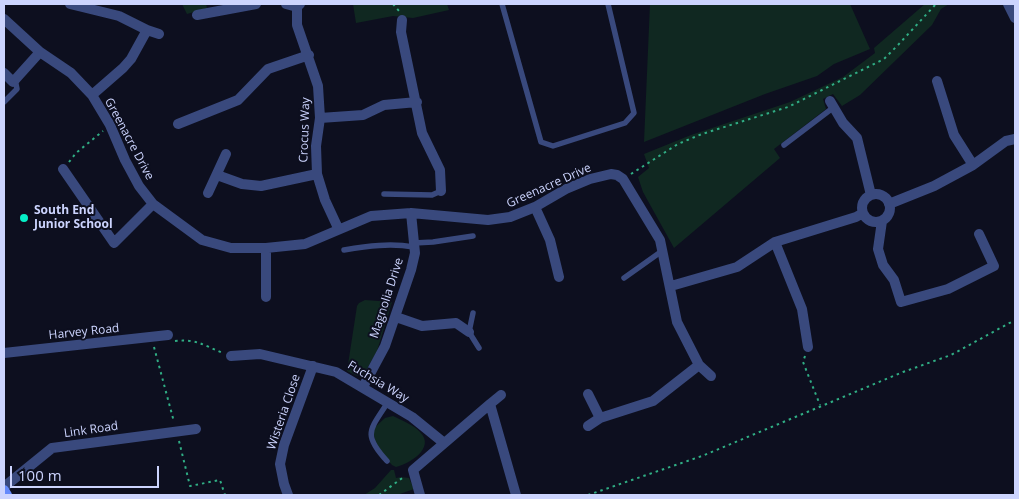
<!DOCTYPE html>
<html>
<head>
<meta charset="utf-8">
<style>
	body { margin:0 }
	#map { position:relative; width:1019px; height:499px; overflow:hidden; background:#0d0f1f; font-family:"Open Sans",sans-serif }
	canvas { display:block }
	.frame { position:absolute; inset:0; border:5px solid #ccd4fe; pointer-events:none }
	.scale { position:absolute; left:10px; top:466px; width:149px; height:22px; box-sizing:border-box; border:2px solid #ccd4fe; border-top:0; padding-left:6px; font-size:15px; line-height:18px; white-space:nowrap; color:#ccd4fe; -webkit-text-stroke:4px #0d0f1f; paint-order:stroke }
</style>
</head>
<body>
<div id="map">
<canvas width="1019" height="499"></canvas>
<div class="frame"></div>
<div class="scale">100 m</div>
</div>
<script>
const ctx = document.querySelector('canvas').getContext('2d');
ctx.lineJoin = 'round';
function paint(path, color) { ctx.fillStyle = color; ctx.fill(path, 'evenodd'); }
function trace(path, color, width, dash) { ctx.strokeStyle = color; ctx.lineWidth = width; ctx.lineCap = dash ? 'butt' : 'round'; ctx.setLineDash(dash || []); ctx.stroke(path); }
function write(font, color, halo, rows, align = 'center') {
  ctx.font = font + ' "Open Sans",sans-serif'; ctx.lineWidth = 4; ctx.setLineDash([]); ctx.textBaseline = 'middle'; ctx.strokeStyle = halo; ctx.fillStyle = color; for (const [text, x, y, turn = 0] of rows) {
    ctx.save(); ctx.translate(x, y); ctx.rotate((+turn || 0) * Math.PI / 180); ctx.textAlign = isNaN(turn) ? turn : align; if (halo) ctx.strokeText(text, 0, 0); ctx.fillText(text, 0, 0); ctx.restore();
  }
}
paint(new Path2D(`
	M 182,4 L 206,4 L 207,8 L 187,14 Z
	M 353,4 L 447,4 L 449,10 L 413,18 L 393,16 L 356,23 Z
	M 650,4 L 850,4 L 870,49 L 834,64 L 817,76 L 765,94 L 644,142 Z
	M 925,4 L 949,4 L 941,9 L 932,25 L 860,95 L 842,106 L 833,94 L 823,99 L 826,109 L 774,149 L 780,158 L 674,248 L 643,192 L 638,177 L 649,168 L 644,154 L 691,135 L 790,102 L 843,77 L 875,53 L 874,48 Z
	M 365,300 L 392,302 L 377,351 L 364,374 L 357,376 L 347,371 L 357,306 L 359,303 Z
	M 393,416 C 401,420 414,425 420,432 C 436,448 409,464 396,467 L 392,465 L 376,447 L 373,429 L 385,418 Z
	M 391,470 L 394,470 L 396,478 L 401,477 L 409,478 L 414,489 L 397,495 L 364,495 L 375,488 Z`), '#102821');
trace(new Path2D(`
	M 393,4 L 399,11
	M 69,162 L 76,153 L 103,131
	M 631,174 L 678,144 L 702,134 L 788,107 L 884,59 L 898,45 L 936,4
	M 175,341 C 197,339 203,345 223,353
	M 154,347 L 174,422
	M 805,356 L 803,362 L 820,405
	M 179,441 L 190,486 L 220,480 L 225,495
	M 379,495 L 405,476
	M 588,495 L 702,456 L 903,372 L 951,355 L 1015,320`), '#30ad84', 2, [2.5, 4]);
trace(new Path2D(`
	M 502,4 L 541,142 L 553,146 L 625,123 L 634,113 L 608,4
	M 4,102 L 17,89 L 15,79
	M 784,145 L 834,107
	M 384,194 L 432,195 L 441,191
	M 414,243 L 433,242 L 473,236
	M 344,250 C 368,246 390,243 414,247
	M 624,278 L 662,251
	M 473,313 L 469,332 L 479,348
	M 387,461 C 362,434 370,430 388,402`), '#39497d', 5.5);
trace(new Path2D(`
	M 70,4 L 119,16 L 147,30 L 131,59 L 123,68 L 92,95
	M 286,4 L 297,7
	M 300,4 L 297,7 L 297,25 L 318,86 L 320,118 L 316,146 L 317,174 L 325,200 L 338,228
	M 1008,4 L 1015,18
	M 197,15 L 256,4
	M 4,19 L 40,52 L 71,73 L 92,95 L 110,125 L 125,160 L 139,186 L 153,204 L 202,240 L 231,248 L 266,248 L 305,244 L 371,216 L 411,213 L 488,220 L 510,217 L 535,207 L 566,189 L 590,179 L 611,174 L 617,175 L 623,179 L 660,240 L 677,322 L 699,365 L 711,376
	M 402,20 L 401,32 L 422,133 L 440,170 L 441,191
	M 147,30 L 159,34
	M 4,73 L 13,82 L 40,52
	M 937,81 L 954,135 L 973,165
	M 830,101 L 843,123 L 857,138 L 871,195
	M 320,118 L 363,115 L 384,105 L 417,102
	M 178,124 L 238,100 L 268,69 L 309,55
	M 63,169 L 114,243 L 153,204
	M 217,175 L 242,184 L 261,186 L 317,174
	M 208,193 L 226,154
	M862 208a14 14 0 1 1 28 0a14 14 0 1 1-28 0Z
	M 889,204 L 934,186 L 973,165 L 1006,141 L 1015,139
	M 535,207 L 550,240 L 559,277
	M 882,221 L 878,249 L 883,265 L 894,280 L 901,302 L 948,289 L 994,266 L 979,234
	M 775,242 L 802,309 L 808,347
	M 671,286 L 737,267 L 775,242 L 856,217 L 863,213
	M 266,297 L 266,248
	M 396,317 L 422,326 L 456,323 L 469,332
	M 4,353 L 168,335
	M 231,356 L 260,354 L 336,372 L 412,417 L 444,443
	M 363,387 L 385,346 L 411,270 L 415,253 L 411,213
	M 588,394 L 600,418 L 653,401 L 699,365
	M 490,404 L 501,395
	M 588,426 L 600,418
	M 4,487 L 52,448 L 196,429
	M 288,495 L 284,484 L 280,464 L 284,445 L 313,366
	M 420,495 L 413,470 L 490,404 L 516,495`), '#39497d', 10);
trace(new Path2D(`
	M 4,490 L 7,495`), '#658afb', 10);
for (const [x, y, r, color] of [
	[24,218,5,"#06efc7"]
]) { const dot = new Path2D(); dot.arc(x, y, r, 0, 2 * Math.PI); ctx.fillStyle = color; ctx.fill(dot); trace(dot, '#0d0f1f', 2); }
write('12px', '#ccd4fe', '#0d0f1f', [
	["Crocus Way",305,130,-88],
	["Greenacre Drive",129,139,62],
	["Greenacre Drive",549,186,-24],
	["Magnolia Drive",387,298,-72],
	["Harvey Road",84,332,-6],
	["Fuchsia Way",378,382,31],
	["Wisteria Close",284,412,-71],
	["Link Road",91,430,-8]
]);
write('bold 12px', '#ccd4fe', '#0d0f1f', [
	["South End",34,211],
	["Junior School",34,225]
], 'left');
</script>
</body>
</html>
